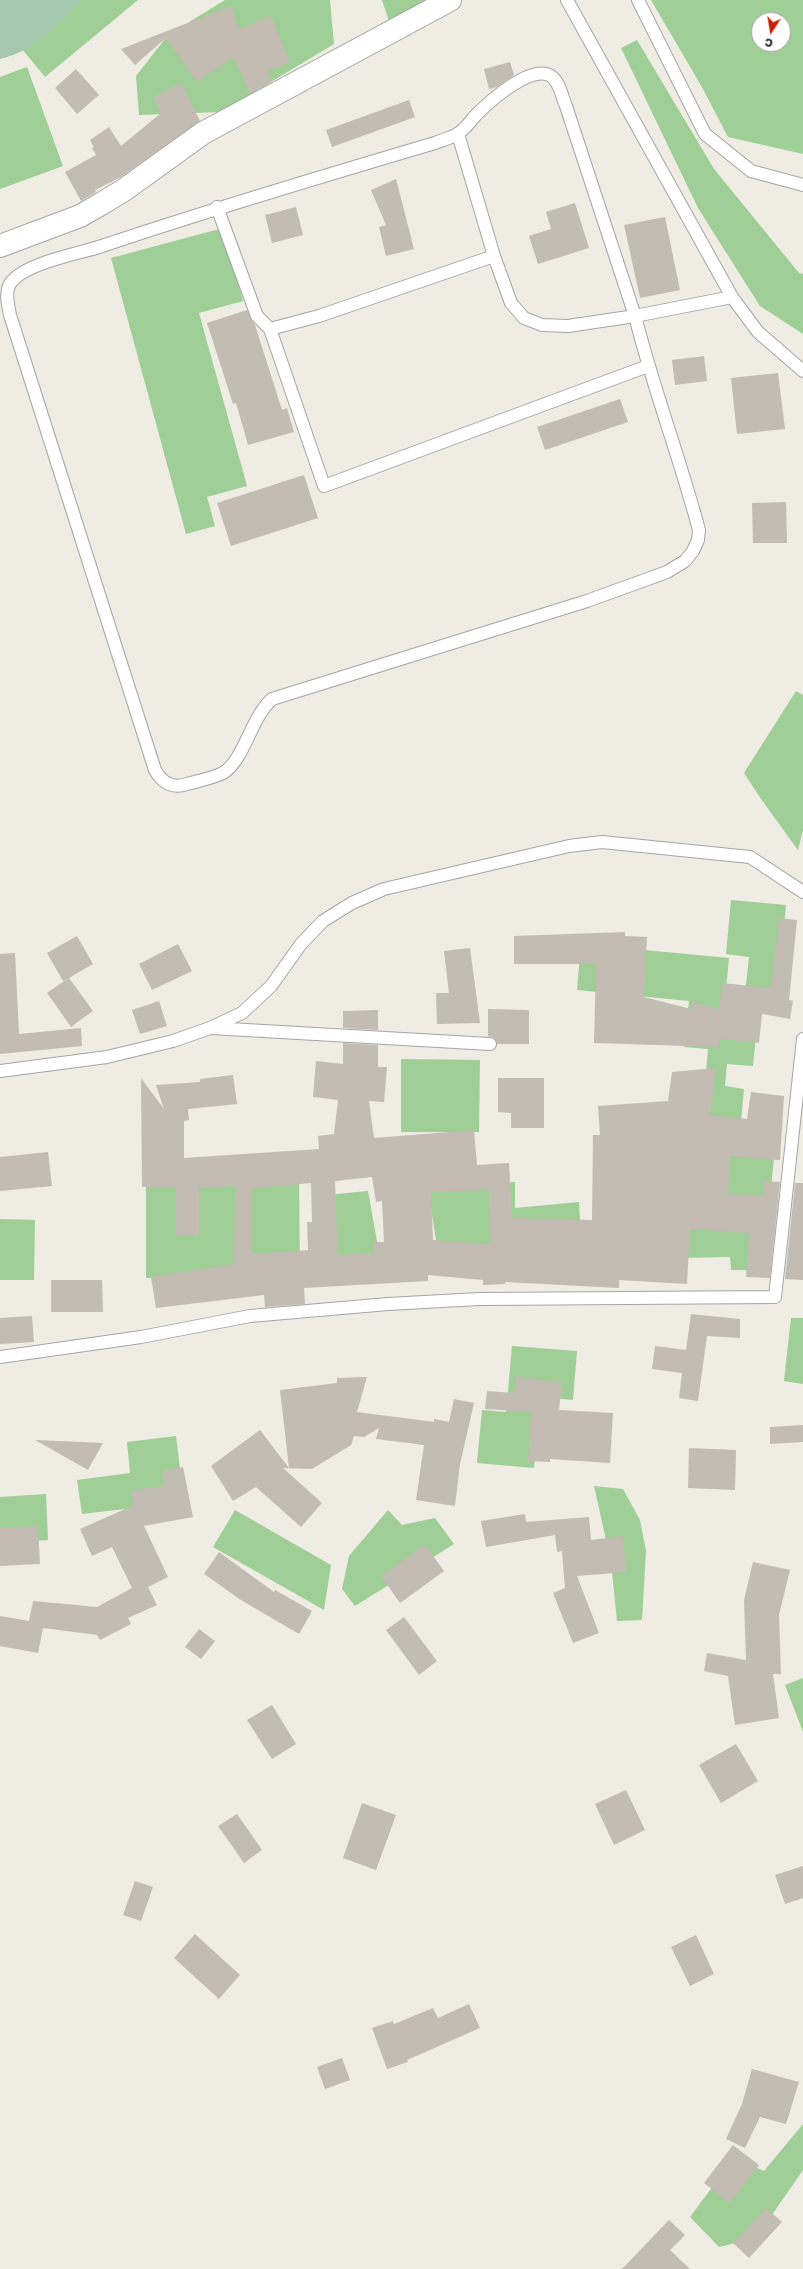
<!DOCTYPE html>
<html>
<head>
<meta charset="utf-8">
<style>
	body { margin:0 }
	#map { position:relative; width:803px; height:2269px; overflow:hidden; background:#eeece3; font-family:"Golos Text",sans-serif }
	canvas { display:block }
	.north { position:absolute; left:751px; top:12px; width:40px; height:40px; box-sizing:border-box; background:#fff; border:1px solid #a5a5a5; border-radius:50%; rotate:192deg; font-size:11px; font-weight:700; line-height:16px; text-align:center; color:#1d1d1d }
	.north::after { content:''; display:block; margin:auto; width:14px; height:18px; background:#ca1f00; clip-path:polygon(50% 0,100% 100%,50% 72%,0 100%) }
</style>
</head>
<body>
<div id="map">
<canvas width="803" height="2269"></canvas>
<div class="north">С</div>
</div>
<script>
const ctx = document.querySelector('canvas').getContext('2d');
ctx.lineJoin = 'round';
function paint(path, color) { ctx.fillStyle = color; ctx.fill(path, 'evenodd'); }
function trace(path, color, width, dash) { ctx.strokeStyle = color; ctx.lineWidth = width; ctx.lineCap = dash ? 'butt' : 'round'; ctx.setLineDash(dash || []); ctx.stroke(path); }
paint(new Path2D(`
	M 25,0 L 138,0 L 45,77 L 13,38 Z
	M 225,0 L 330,0 L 334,44 L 221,112 L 139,115 L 136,76 L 168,35 Z
	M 382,0 L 443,0 L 391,27 Z
	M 651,0 L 803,0 L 803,154 L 728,137 L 703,89 ZM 759,20 L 783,20 L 783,44 L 759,44 Z
	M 637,40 L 714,169 L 799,273 L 803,274 L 803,334 L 760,306 L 715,235 L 698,208 L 621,48 Z
	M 27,67 L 63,166 L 0,189 L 0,77 Z
	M 223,228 L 243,301 L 199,313 L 247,486 L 207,497 L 215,526 L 186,534 L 111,258 Z
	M 796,691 L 803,695 L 803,830 L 798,850 L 761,799 L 744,773 Z
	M 731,900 L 786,905 L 776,1015 L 743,1012 L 749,957 L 726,954 Z
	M 581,944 L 729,958 L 723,1021 L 757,1025 L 753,1066 L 727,1064 L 725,1086 L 744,1089 L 740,1133 L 776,1136 L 770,1200 L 680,1192 L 705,1083 L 708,1049 L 684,1047 L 689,1001 L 577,990 Z
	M 401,1059 L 480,1060 L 479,1132 L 401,1132 Z
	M 146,1173 L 299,1173 L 300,1278 L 146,1278 Z
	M 515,1182 L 515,1208 L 579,1202 L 582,1255 L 439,1260 L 428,1188 Z
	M 368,1191 L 379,1253 L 325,1265 L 316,1196 Z
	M 0,1219 L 35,1220 L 34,1280 L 0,1280 Z
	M 762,1219 L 763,1270 L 731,1270 L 730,1257 L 676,1258 L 675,1220 Z
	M 791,1318 L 803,1318 L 803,1384 L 784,1381 Z
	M 512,1346 L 577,1351 L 573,1400 L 540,1397 L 534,1468 L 477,1463 L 482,1410 L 506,1412 Z
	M 176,1436 L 184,1502 L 82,1514 L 77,1480 L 130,1473 L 127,1442 Z
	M 594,1486 L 623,1489 L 640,1520 L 646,1551 L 642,1620 L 617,1621 L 611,1562 Z
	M 46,1494 L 48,1540 L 0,1543 L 0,1497 Z
	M 235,1510 L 331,1565 L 324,1610 L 213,1547 Z
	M 388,1510 L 402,1525 L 435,1518 L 454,1544 L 355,1606 L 342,1589 L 349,1556 Z
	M 803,1678 L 803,1732 L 785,1685 Z
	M 803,2124 L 803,2170 L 756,2238 L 719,2247 L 690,2217 L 734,2158 L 764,2171 Z`), '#9fce97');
paint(new Path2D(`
	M 0,0 L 82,0 C 59,25 34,51 0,59 Z`), '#a4c7ae');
paint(new Path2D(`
	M 231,6 L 239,29 L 271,16 L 290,62 L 267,71 L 272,82 L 250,94 L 234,57 L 197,82 L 166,38 L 135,65 L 121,49 Z
	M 510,62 L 514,75 L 497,87 L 489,89 L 484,69 Z
	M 76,69 L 99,95 L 77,114 L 55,88 Z
	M 181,83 L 200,121 L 121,177 L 95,190 L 96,192 L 81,201 L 65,172 L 96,155 L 92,148 L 94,147 L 90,140 L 109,127 L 121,146 L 161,113 L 153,97 Z
	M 409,100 L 415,117 L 332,147 L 326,130 Z
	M 396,179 L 414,249 L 386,256 L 379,227 L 386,225 L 371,190 Z
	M 575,203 L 589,248 L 538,264 L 529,236 L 551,229 L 546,212 Z
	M 296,207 L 303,235 L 272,243 L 265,215 Z
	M 665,217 L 680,290 L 640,298 L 624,225 Z
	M 247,310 L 255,325 L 282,410 L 287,408 L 294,432 L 248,445 L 236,403 L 233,404 L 207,323 Z
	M 704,356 L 707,381 L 675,385 L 672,360 Z
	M 778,373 L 785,429 L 737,434 L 731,378 Z
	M 620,399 L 628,422 L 545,450 L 537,427 Z
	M 304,475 L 318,518 L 231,546 L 217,503 Z
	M 786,502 L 787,543 L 753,543 L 752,503 Z
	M 779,918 L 797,920 L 789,1000 L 793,1001 L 790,1019 L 762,1014 L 759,1043 L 720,1039 L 719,1047 L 594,1043 L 596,964 L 514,964 L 514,936 L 625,932 L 625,936 L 647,937 L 644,997 L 691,1009 L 692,1002 L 719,1009 L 722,983 L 771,988 Z
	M 77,936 L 93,964 L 69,978 L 93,1011 L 71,1027 L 47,993 L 67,979 L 63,981 L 47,953 Z
	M 178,944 L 192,971 L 152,990 L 139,964 Z
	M 470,948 L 480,1023 L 437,1024 L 436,993 L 449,993 L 444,951 Z
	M 15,953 L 19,1034 L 81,1028 L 82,1046 L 0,1054 L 0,954 Z
	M 159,1001 L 167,1026 L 140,1034 L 132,1010 Z
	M 488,1009 L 529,1010 L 529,1044 L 497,1044 L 494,1038 L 488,1036 Z
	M 378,1010 L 378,1030 L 343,1028 L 343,1011 Z
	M 343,1043 L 378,1045 L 378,1067 L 387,1067 L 384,1102 L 369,1101 L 374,1138 L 474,1130 L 477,1165 L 509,1163 L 512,1218 L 592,1220 L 593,1135 L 600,1135 L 598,1106 L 668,1101 L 672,1072 L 716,1068 L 710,1115 L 747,1119 L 751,1092 L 784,1096 L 780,1160 L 730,1156 L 728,1194 L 763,1195 L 764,1181 L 780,1182 L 770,1278 L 746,1277 L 749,1233 L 690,1229 L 687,1284 L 619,1280 L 619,1288 L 505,1282 L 505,1284 L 483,1285 L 483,1280 L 428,1275 L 428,1281 L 304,1288 L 305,1304 L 265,1307 L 264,1295 L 156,1308 L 151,1277 L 234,1264 L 235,1186 L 199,1188 L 199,1236 L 176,1235 L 176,1187 L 142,1187 L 141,1078 L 164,1109 L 156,1085 L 200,1082 L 200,1079 L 233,1075 L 237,1104 L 188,1109 L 189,1120 L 184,1121 L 184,1158 L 319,1149 L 318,1136 L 334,1134 L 338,1100 L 313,1097 L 316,1061 L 343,1064 ZM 372,1177 L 376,1202 L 382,1201 L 384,1242 L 373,1242 L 374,1253 L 338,1255 L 335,1181 ZM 311,1183 L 312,1222 L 307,1222 L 308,1250 L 252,1254 L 252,1188 ZM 489,1190 L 490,1244 L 433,1240 L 431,1192 Z
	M 498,1078 L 544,1078 L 544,1128 L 511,1128 L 511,1113 L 498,1112 Z
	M 48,1152 L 52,1186 L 0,1191 L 0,1157 Z
	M 795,1183 L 803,1183 L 803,1280 L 785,1279 Z
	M 51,1280 L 102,1280 L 103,1312 L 51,1312 Z
	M 691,1314 L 740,1319 L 740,1338 L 707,1336 L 698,1401 L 679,1398 L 682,1373 L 652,1369 L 655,1346 L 686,1350 Z
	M 32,1316 L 34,1342 L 0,1344 L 0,1318 Z
	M 516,1376 L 562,1383 L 559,1410 L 613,1413 L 610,1463 L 550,1459 L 550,1462 L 528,1461 L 531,1412 L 485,1409 L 487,1391 L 514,1393 Z
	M 367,1377 L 357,1412 L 434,1422 L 434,1419 L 449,1422 L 454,1399 L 474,1403 L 460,1464 L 455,1506 L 416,1500 L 424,1445 L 376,1439 L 379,1428 L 364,1437 L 354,1436 L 351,1445 L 312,1469 L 283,1468 L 322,1503 L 301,1527 L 256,1487 L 233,1501 L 211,1466 L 260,1430 L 289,1468 L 280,1390 L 337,1383 L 337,1378 Z
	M 803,1425 L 803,1442 L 770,1444 L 770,1427 Z
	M 35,1440 L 103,1443 L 88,1470 Z
	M 689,1448 L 736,1450 L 735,1490 L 688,1488 Z
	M 183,1467 L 193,1517 L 144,1526 L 168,1577 L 148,1587 L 157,1605 L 128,1618 L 131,1624 L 100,1640 L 97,1635 L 43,1628 L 38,1653 L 0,1646 L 0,1616 L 29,1621 L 33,1601 L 97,1607 L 132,1588 L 112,1547 L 92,1556 L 80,1529 L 134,1505 L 131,1491 L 165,1485 L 162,1471 Z
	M 525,1514 L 526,1522 L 589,1517 L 591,1540 L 623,1536 L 626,1572 L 577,1576 L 599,1633 L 573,1643 L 553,1593 L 565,1588 L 562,1551 L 557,1552 L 555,1535 L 486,1547 L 481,1521 Z
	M 38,1526 L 40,1564 L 0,1566 L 0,1528 Z
	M 425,1545 L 444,1571 L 400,1603 L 381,1576 Z
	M 219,1552 L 274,1592 L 275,1590 L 312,1611 L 299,1634 L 241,1600 L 204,1574 Z
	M 753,1562 L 790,1570 L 779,1615 L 781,1674 L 773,1674 L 779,1718 L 735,1725 L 728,1676 L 704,1671 L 707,1653 L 746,1660 L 744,1600 Z
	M 404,1617 L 437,1661 L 419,1675 L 386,1630 Z
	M 199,1629 L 215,1641 L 201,1659 L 185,1647 Z
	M 272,1705 L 296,1744 L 272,1759 L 247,1720 Z
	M 736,1744 L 758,1781 L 721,1803 L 699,1765 Z
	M 626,1790 L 645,1830 L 614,1845 L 595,1804 Z
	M 362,1803 L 396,1815 L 376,1870 L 343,1858 Z
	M 237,1814 L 262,1850 L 244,1863 L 218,1826 Z
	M 803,1866 L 803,1898 L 785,1904 L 775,1875 Z
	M 135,1881 L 153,1887 L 141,1921 L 123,1915 Z
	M 195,1934 L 240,1975 L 219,1999 L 174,1958 Z
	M 696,1935 L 714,1974 L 690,1986 L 671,1947 Z
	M 469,2004 L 480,2028 L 407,2060 L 408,2062 L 387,2069 L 372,2028 L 393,2021 L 394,2024 L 433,2008 L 438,2018 Z
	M 342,2058 L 350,2080 L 325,2089 L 317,2067 Z
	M 752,2069 L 799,2082 L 786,2124 L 760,2117 L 745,2148 L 726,2139 L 742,2104 Z
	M 733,2145 L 759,2165 L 730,2203 L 704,2183 Z
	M 766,2208 L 782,2222 L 749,2258 L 733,2243 Z
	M 669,2220 L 685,2235 L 670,2250 L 690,2269 L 622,2269 Z`), '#c3bcb2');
const lane = new Path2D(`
	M 567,0 L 732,297 L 758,332 L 803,371
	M 638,0 L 705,134 L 751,171 L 803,185
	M 458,134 L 494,256 L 511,303 L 524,318 L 542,325 L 568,326 L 635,316 L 566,106 C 562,97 559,79 549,75 C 529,66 490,101 477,114 C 471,120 465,130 457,134 C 451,138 442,140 435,143 C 323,176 212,209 102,246 C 78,254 29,262 12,281 C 4,290 8,305 10,315 L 155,770 C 162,783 173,789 187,784 C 198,781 213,778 223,773 C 245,759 250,719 272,699 L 587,601 L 667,572 L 685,561 L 693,551 L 698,540 L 699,530 C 680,458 653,388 635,316 L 732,297
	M 217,207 L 257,316 L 270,329 L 319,316 L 494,256
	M 270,329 L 324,486 L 648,366
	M 211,1028 L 490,1044
	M 0,1071 L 107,1057 L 173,1041 L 210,1028 L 242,1013 L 271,986 L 301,944 L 323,921 L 352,903 L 384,889 L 569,846 L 602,842 L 750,857 L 803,892
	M 0,1357 L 141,1337 L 250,1316 L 388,1304 L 479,1299 L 775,1297 L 803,1039`);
const street = new Path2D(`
	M 0,246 L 80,216 L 101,204 L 124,190 L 203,133 L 450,0`);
trace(lane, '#a4a4a4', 14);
trace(street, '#a4a4a4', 24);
trace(lane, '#fff', 12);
trace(street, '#fff', 22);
</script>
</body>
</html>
